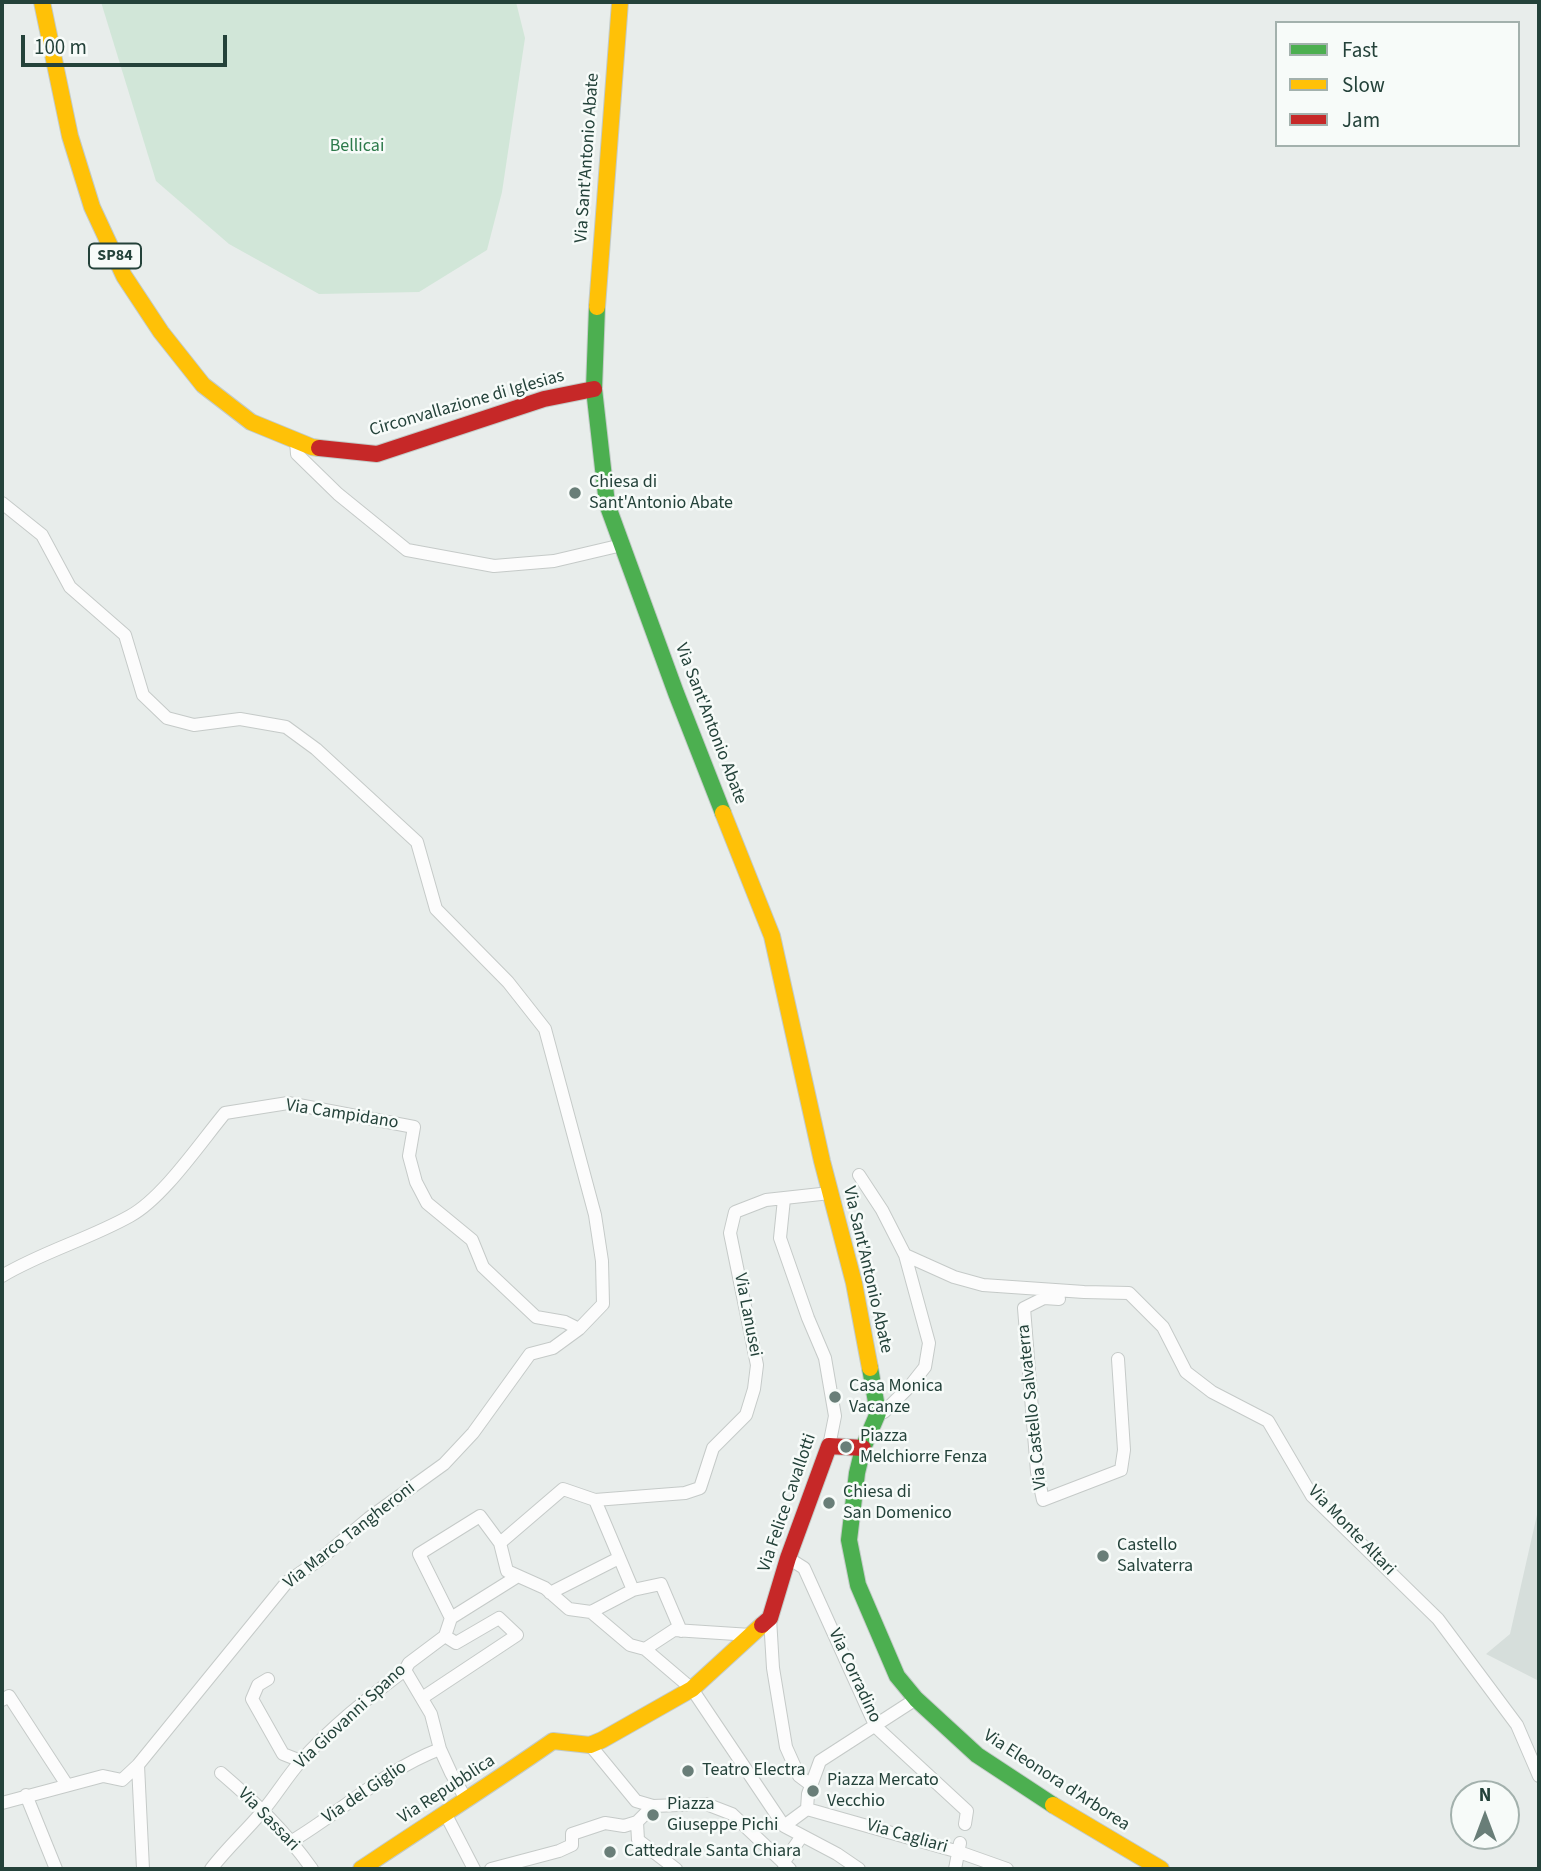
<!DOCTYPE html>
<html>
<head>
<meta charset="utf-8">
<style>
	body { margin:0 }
	#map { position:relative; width:1541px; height:1871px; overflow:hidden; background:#e8edeb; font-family:"Source Sans 3",sans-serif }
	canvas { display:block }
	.frame { position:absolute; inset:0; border:4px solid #24423a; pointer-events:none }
	.legend { position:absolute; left:1275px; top:21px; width:245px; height:126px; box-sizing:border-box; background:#f7fbf9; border:2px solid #a3b1ad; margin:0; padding:9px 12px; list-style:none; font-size:21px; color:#24423a }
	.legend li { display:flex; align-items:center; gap:14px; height:35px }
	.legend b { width:35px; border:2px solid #a3b1ad }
	.north { position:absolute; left:1450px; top:1780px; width:70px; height:70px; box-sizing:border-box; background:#f7fbf9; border:2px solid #a3b1ad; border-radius:50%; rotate:0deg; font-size:19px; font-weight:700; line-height:28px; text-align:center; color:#24423a }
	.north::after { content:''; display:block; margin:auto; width:24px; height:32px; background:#697e78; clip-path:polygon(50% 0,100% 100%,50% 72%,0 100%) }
	.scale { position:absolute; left:21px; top:35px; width:206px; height:32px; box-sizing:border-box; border:4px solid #24423a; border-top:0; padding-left:9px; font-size:21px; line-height:24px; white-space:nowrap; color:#24423a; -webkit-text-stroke:5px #f7fbf9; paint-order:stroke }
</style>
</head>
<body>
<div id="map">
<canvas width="1541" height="1871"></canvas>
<div class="frame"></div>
<ul class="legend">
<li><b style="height:9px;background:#4caf50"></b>Fast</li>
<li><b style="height:9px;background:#ffc107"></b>Slow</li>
<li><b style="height:9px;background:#c62828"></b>Jam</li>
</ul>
<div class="north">N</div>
<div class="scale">100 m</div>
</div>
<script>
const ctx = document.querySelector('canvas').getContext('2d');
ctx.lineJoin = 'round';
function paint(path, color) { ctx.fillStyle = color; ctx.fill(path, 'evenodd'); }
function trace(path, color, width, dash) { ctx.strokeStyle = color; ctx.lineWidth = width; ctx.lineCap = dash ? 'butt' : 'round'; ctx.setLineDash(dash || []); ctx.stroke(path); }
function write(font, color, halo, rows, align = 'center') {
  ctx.font = font + ' "Source Sans 3",sans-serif'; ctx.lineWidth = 5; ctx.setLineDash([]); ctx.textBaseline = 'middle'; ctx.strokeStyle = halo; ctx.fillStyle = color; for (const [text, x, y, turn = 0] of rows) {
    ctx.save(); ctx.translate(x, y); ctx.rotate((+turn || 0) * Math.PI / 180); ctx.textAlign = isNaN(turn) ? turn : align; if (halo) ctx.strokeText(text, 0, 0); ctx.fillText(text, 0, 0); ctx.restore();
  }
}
paint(new Path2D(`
	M 1539,1506 L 1539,1681 L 1486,1654 L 1510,1634 Z`), '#d6dedb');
paint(new Path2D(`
	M 101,2 L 516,2 L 525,38 L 502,192 L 487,250 L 419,292 L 319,294 L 229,244 L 156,181 Z`), '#d1e6d8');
const street = new Path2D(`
	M 296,441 L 297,454 L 338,494 L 407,550 L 494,566 L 554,561 L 622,545
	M 2,503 L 42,535 L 70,587 L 125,635 L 143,695 L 167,718 L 194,725 L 240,719 L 286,727 L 316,749 L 417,842 L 436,909 L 508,982 L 545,1029 L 595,1215 L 602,1261 L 603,1304 L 579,1329 L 553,1348 L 530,1354 L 473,1433 L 444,1464 L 369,1518 L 319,1560 L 287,1582 L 138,1765 L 122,1780 L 103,1776 L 2,1803
	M 859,1175 L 882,1210 L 905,1255 L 929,1343 L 925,1367 L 910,1386 L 884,1412 L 878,1413
	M 784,1199 L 780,1238 L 808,1318 L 825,1358 L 835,1416 L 829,1446
	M 905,1255 L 954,1277 L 983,1285 L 1084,1292 L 1129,1293 L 1163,1327 L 1186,1372 L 1212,1392 L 1268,1421 L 1312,1496 L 1438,1619 L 1517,1725 L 1539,1776
	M 2,1276 C 42,1252 89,1239 130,1216 C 163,1198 200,1143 225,1113 L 288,1103 L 414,1127 L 409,1156 L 416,1182 L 427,1203 L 472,1240 L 483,1267 L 536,1317 L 565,1322 L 579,1329
	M 1059,1299 L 1044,1298 L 1024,1308 L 1037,1472 L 1043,1500 L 1121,1470 L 1124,1450 L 1118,1359
	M 595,1500 L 633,1590
	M 500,1543 L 563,1489 L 595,1500 L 685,1493 L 700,1488 L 713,1448 L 746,1415 L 754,1389 L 757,1365 L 730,1233 L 735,1212 L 766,1200 L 830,1193
	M 788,1558 L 804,1568 L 876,1727 L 967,1811 L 965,1824
	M 550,1593 L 619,1558
	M 591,1612 L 630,1645 L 645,1649 L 692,1689 L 784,1826 L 837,1854 L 859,1869
	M 591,1612 L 633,1590 L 661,1584 L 681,1631
	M 451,1618 L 518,1576
	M 770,1618 L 773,1668 L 786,1747 L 799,1776 L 811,1785
	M 445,1636 L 451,1618 L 419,1554 L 480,1516 L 500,1543 L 507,1571 L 545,1588 L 569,1609 L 591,1612
	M 645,1649 L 674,1630 L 751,1635
	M 405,1670 L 431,1714 L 440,1749 L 451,1773 L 467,1801
	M 268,1679 L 258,1685 L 252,1699 L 283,1754 L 301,1761
	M 422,1698 L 517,1635 L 499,1618 L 456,1643 L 445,1636
	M 2,1700 L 9,1696 L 67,1785
	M 590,1745 L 636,1801 L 653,1806 L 706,1804 L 732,1814 L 790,1869
	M 138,1765 L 143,1869
	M 221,1773 C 256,1803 286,1832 312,1869
	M 26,1795 L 56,1869
	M 807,1809 L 959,1852 L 1007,1869
	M 445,1813 L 474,1869
	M 637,1822 L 638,1840 L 676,1869
	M 784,1826 L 807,1809 L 808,1794 L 820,1761 L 916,1699
	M 292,1841 C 342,1811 385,1770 440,1749
	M 783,1863 L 802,1836
	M 211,1869 C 226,1849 245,1832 261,1813 C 275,1797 286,1778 300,1762 C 331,1727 368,1698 405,1670 L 409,1663 L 445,1636
	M 491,1869 L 559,1851 L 572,1845 L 572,1834 L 605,1823 L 624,1826 L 637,1822 L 653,1806
	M 955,1869 L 960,1843`);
const fast = new Path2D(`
	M 597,307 L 594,389 L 607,504 L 676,693 L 723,813
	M 870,1368 L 878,1413 L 863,1448 L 857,1473 L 849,1540 L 858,1585 L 897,1676 L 916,1699 L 977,1755 L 1053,1805`);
const slow = new Path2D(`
	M 42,2 L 70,136 L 92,207 L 124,276 L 161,332 L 203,385 L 251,422 L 312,447 L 319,448
	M 597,307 L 620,2
	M 723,813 L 772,936 L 822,1161 L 854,1283 L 870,1368
	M 1053,1805 L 1161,1869
	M 361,1869 C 425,1826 490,1785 553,1741 L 590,1745 L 602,1740 L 692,1689 L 762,1625`);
const jam = new Path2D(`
	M 319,448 L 377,454 L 544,399 L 594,389
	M 762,1625 L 770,1618 L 788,1558 L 829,1446 L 863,1448`);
trace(street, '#c5cac8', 14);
trace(fast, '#c3cbc8', 18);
trace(slow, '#c3cbc8', 18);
trace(jam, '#c3cbc8', 18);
trace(street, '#fcfcfc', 12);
trace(fast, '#4caf50', 16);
trace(slow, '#ffc107', 16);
trace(jam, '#c62828', 16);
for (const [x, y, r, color] of [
	[575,493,7,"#697e78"],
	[835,1397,7,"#697e78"],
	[846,1447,7,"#697e78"],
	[829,1503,7,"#697e78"],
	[1103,1556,7,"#697e78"],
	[688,1771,7,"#697e78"],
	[813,1791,7,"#697e78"],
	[653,1815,7,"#697e78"],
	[610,1852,7,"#697e78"]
]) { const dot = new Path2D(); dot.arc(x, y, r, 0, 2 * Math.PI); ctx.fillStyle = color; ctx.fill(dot); trace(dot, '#f7fbf9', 2.5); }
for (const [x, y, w] of [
	[115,256,52]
]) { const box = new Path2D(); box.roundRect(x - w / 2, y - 12.5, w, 25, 5); ctx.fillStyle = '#f7fbf9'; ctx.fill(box); trace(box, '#24423a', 2); }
write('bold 16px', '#24423a', null, [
	["SP84",115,256]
]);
write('18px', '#2d7a4b', '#f7fbf9', [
	["Bellicai",357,147]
]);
write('18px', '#24423a', '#f7fbf9', [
	["Via Sant'Antonio Abate",588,158,-86],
	["Circonvallazione di Iglesias",467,404,-16],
	["Via Sant'Antonio Abate",710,724,69],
	["Via Campidano",342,1115,9],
	["Via Sant'Antonio Abate",867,1270,77],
	["Via Lanusei",747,1315,79],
	["Via Castello Salvaterra",1033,1407,-96],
	["Via Felice Cavallotti",788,1503,-71],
	["Via Monte Altari",1351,1531,46],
	["Via Marco Tangheroni",350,1536,-38],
	["Via Corradino",854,1676,65],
	["Via Giovanni Spano",351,1717,-43],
	["Via Eleonora d'Arborea",1056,1781,33],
	["Via Repubblica",447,1790,-33],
	["Via del Giglio",365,1793,-34],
	["Via Sassari",268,1820,46],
	["Via Cagliari",907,1837,16]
]);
write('18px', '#24423a', '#f7fbf9', [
	["Chiesa di",589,483],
	["Sant'Antonio Abate",589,504],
	["Casa Monica",849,1387],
	["Vacanze",849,1408],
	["Piazza",860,1437],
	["Melchiorre Fenza",860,1458],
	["Chiesa di",843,1493],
	["San Domenico",843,1514],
	["Castello",1117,1546],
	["Salvaterra",1117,1567],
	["Teatro Electra",702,1771],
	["Piazza Mercato",827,1781],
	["Vecchio",827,1802],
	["Piazza",667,1805],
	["Giuseppe Pichi",667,1826],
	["Cattedrale Santa Chiara",624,1852]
], 'left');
</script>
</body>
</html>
